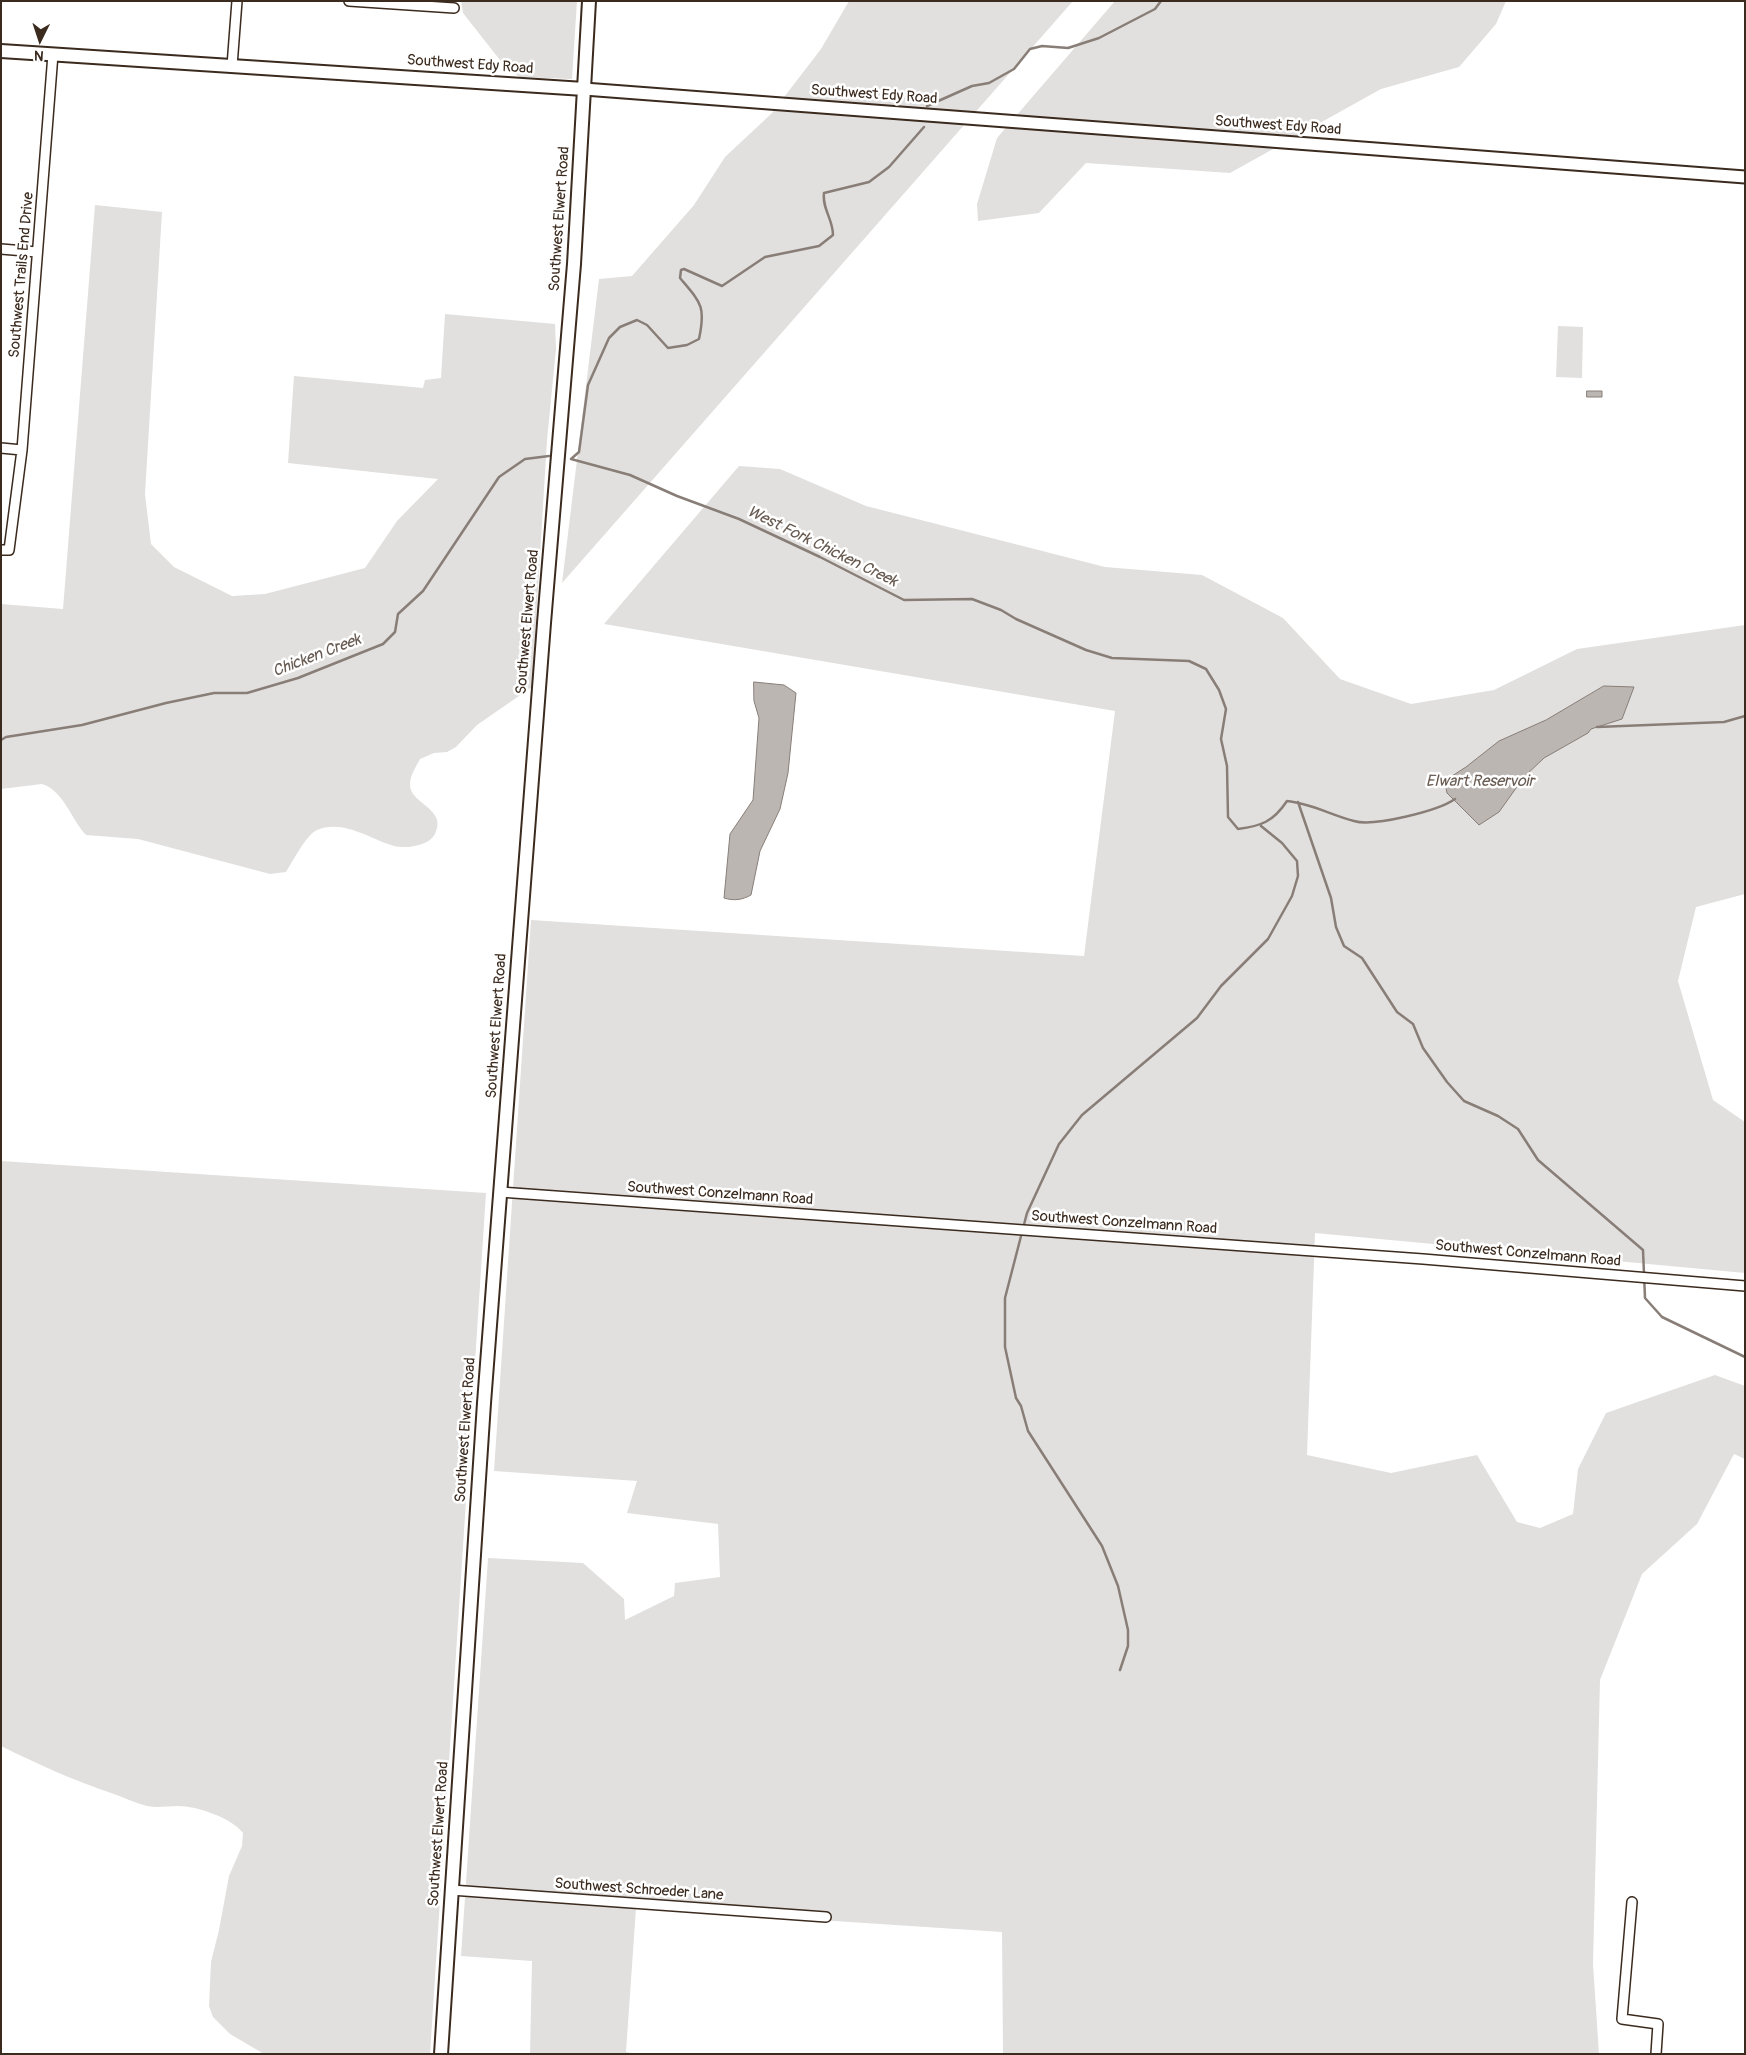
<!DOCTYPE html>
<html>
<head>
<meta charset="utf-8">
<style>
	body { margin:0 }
	#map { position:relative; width:1746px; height:2055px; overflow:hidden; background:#fff; font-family:Pangolin,sans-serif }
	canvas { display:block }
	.frame { position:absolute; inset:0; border:2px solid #3b2a1e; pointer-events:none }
	.north { position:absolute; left:15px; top:15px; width:50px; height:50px; -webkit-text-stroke:4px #fff; paint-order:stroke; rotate:184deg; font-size:14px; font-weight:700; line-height:20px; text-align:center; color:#3b2a1e }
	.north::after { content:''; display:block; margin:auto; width:18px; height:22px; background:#3b2a1e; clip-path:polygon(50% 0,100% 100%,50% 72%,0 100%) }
</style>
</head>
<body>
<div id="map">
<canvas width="1746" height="2055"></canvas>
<div class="frame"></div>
<div class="north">N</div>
</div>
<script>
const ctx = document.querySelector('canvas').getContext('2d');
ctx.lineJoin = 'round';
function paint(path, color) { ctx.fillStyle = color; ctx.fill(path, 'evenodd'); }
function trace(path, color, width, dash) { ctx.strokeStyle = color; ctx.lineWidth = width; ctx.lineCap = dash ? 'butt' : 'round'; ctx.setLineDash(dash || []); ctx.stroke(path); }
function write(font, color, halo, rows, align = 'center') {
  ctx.font = font + ' Pangolin,sans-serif'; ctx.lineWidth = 5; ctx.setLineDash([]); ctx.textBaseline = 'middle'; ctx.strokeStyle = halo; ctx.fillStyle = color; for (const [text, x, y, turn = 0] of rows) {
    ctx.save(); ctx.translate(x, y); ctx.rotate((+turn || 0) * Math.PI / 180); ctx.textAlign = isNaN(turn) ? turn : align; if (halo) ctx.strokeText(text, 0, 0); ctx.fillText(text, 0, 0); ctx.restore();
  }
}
paint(new Path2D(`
	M 461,1 L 577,1 L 572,79 L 520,77 L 507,69 L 463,13 Z
	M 849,1 L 1073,1 L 562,583 L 599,279 L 632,276 L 694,205 L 725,157 L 771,114 L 821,49 Z
	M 1115,1 L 1506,1 L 1496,24 L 1459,67 L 1381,89 L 1230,173 L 1086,163 L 1039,213 L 978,221 L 977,204 L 997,138 Z
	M 95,205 L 162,212 L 145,494 L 151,544 L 174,567 L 232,596 L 265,594 L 365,568 L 397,521 L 438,479 L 288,463 L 294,376 L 423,388 L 425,380 L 441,378 L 445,314 L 555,324 L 556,349 L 547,440 L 532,687 L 477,725 L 456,747 L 447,752 L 434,753 L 420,759 C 416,767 410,775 410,784 C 409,804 448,808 435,834 C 429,846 406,849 394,846 C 370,839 343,819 317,830 C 306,835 293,861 286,872 L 270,874 L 138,839 L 86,835 C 71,819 64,791 42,784 L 1,789 L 1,604 L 63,609 Z
	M 1558,326 L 1583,327 L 1582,378 L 1556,377 Z
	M 739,466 L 780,469 L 866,506 L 1105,567 L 1202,575 L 1283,618 L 1340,679 L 1411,704 L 1494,690 L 1577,649 L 1745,625 L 1745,894 L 1696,907 L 1678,981 L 1713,1100 L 1745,1122 L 1745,1273 L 1315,1233 L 1307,1455 L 1391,1473 L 1477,1455 L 1517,1522 L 1540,1528 L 1573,1514 L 1578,1469 L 1606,1413 L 1715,1375 L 1745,1386 L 1745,1459 L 1734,1454 L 1697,1524 L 1642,1574 L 1600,1680 L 1593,1964 L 1599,2054 L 1003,2054 L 1002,1932 L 636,1908 L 626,2052 L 637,2054 L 530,2054 L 532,1961 L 461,1956 L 488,1558 L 583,1563 L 624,1599 L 625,1620 L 674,1596 L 675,1583 L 720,1577 L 718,1524 L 627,1513 L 637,1481 L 494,1471 L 531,920 L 1084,956 L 1115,711 L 604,624 Z
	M 1,1161 L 486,1193 L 430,2054 L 264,2054 L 230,2034 L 213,2017 L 209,2006 L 211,1962 L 219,1930 L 229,1876 L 242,1846 L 243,1833 C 232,1818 197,1806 178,1806 C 167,1806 158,1808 147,1806 C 135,1803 123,1797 111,1793 C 73,1780 37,1764 1,1746 Z`), '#e2e0de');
const water = new Path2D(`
	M 1587,391 L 1602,391 L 1602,397 L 1587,397 Z
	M 754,682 L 784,685 L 796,693 L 788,773 L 780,809 L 760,851 L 751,895 C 742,900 734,901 724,898 L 730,834 L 753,800 L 759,718 L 754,701 Z
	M 1604,686 L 1634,687 L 1622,719 L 1591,729 L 1588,733 L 1544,758 L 1524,777 L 1499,812 L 1479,825 L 1447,793 L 1446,788 L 1452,782 L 1449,778 L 1466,767 L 1499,741 L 1546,720 Z`);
paint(water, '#bcb6b3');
trace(water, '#887e77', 1);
trace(new Path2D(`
	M 927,106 L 972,86 L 989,83 L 1014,69 L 1030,49 L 1042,46 L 1068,48 L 1099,38 L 1155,9 L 1161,1
	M 924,127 L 889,167 L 869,182 L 824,193 C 822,209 833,219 833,235 L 819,246 L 765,257 L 722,286 L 684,269 L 681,270 L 680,278 C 701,303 706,306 699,339 L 687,345 L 668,348 L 647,325 L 637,320 L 620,327 L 609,338 L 588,385 L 579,452 L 571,459 L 630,475 L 677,496 L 739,519 L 820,557 L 904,600 L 972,599 L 1001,610 L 1016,619 L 1086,650 L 1112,658 L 1189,661 L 1206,669 L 1219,690 L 1226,709 L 1221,739 L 1227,766 L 1228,817 L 1238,829 C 1261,826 1273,822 1287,801 C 1310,803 1331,815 1354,821 C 1373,827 1438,811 1455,799
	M 1597,727 L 1724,722 L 1745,716
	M 1,740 L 6,737 L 82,725 L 166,703 L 214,693 L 247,693 L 298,678 L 383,644 L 395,632 L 398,614 L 423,591 L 499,477 L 525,459 L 549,456
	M 1298,802 L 1331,898 L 1336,927 L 1344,946 L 1362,958 L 1397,1012 L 1413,1024 L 1423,1048 L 1447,1082 L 1464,1101 L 1498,1116 L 1518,1129 L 1538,1160 L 1643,1250 L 1645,1298 L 1662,1317 L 1745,1357
	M 1120,1670 L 1128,1646 L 1128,1630 L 1118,1586 L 1102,1546 L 1028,1431 L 1021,1406 L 1016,1398 L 1005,1347 L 1005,1298 L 1027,1213 L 1059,1144 L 1082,1115 L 1197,1018 L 1221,986 L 1268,939 L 1292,896 L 1298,876 L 1297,861 L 1282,843 L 1261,826`), '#887e77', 2.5);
const minor = new Path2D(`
	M 349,1 L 454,8
	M 232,66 L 237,1
	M 1,249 L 37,252
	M 1,448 L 22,450
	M 1,550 L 9,550 L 22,450 L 53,54
	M 500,1192 L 1423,1259 L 1745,1286
	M 451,1890 L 826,1917
	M 1632,1902 L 1622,2019 L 1658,2024 L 1656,2054`);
const tertiary = new Path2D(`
	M 584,89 L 1745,177`);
const secondary = new Path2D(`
	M 1,51 L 584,89
	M 441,2054 L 484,1403 L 544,623 L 574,264 L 589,1`);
trace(minor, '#3b2a1e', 12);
trace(tertiary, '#3b2a1e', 15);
trace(secondary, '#3b2a1e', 16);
trace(minor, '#fff', 9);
trace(tertiary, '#fff', 11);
trace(secondary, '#fff', 12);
write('15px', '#3b2a1e', '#fff', [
	["Southwest Edy Road",470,65,4],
	["Southwest Edy Road",874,95,4],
	["Southwest Edy Road",1278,126,4],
	["Southwest Elwert Road",560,219,-86],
	["Southwest Trails End Drive",22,275,-85],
	["Southwest Elwert Road",528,622,-85],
	["Southwest Elwert Road",497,1026,-86],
	["Southwest Conzelmann Road",720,1194,4],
	["Southwest Conzelmann Road",1124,1223,4],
	["Southwest Conzelmann Road",1528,1254,5],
	["Southwest Elwert Road",466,1430,-86],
	["Southwest Elwert Road",439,1834,-86],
	["Southwest Schroeder Lane",639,1890,4]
]);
write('italic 16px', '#685b52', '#fff', [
	["West Fork Chicken Creek",822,547,26],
	["Chicken Creek",317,656,-21],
	["Elwart Reservoir",1480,782]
]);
</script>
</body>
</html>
